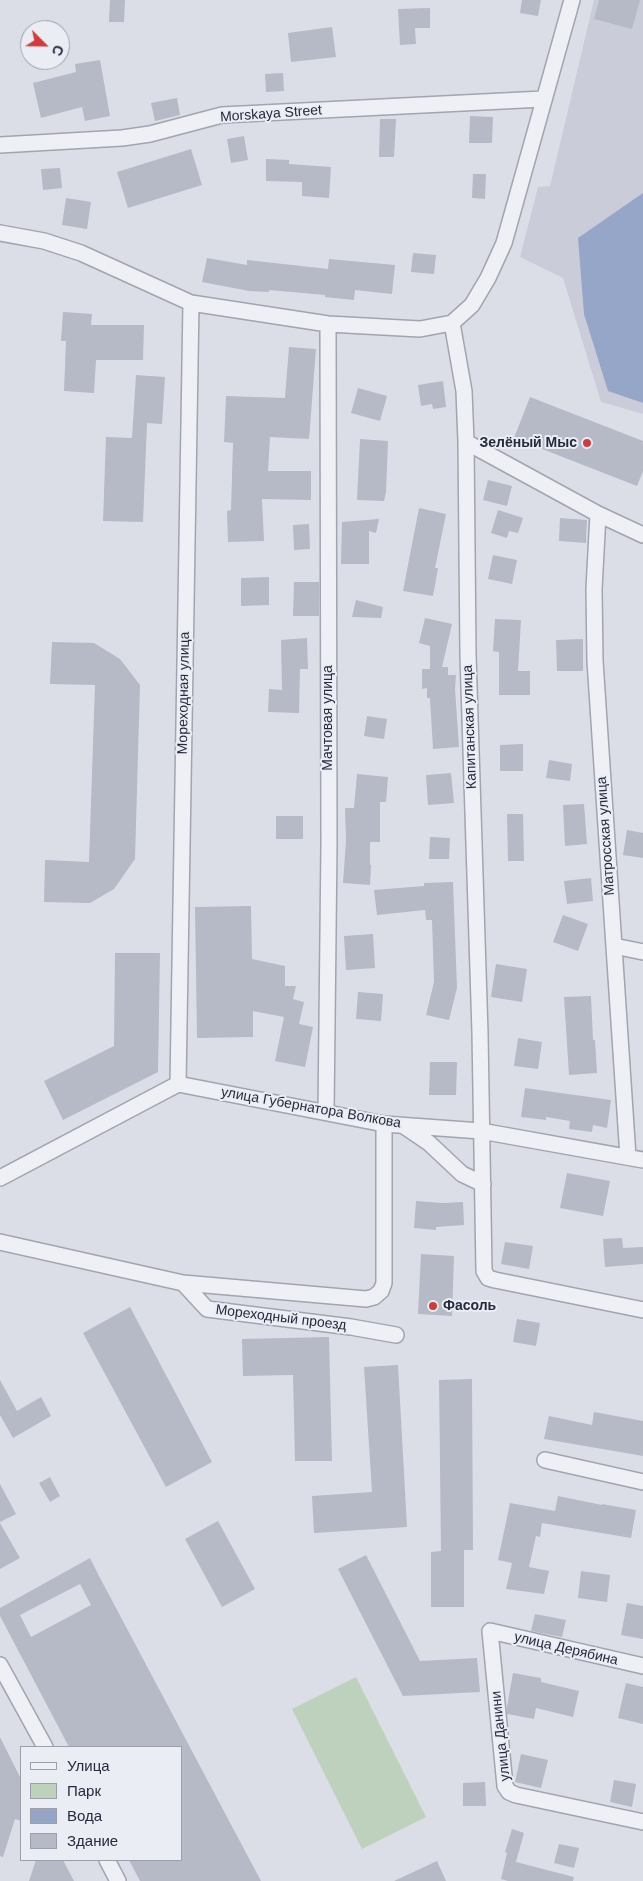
<!DOCTYPE html>
<html>
<head>
<meta charset="utf-8">
<style>
	body { margin:0 }
	#map { position:relative; width:643px; height:1881px; overflow:hidden; background:#dcdee7; font-family:Helvetica,sans-serif }
	canvas { display:block }
	.legend { position:absolute; left:20px; top:1746px; width:162px; height:115px; box-sizing:border-box; background:#ebedf4; border:1px solid #9c9fab; margin:0; padding:6px 9px; list-style:none; font-size:15px; color:#252a3d }
	.legend li { display:flex; align-items:center; gap:10px; height:25px }
	.legend b { width:25px; border:1px solid #9c9fab }
	.north { position:absolute; left:20px; top:20px; width:50px; height:50px; box-sizing:border-box; background:#ebedf4; border:1px solid #9c9fab; border-radius:50%; rotate:113deg; font-size:14px; font-weight:700; line-height:20px; text-align:center; color:#252a3d }
	.north::after { content:''; display:block; margin:auto; width:18px; height:22px; background:#d13c3b; clip-path:polygon(50% 0,100% 100%,50% 72%,0 100%) }
</style>
</head>
<body>
<div id="map">
<canvas width="643" height="1881"></canvas>
<ul class="legend">
<li><b style="height:6px;background:#eef0f5"></b>Улица</li>
<li><b style="height:14px;background:#bed1bd"></b>Парк</li>
<li><b style="height:14px;background:#95a6c8"></b>Вода</li>
<li><b style="height:14px;background:#b6b9c6"></b>Здание</li>
</ul>
<div class="north">С</div>
</div>
<script>
const g = document.querySelector('canvas').getContext('2d');
g.lineJoin = 'round';
function paint(path, color) {
  g.fillStyle = color;
  g.fill(path, 'evenodd');
}
function poly(rows) {
  const path = new Path2D();
  for (const r of rows) {
    path.moveTo(r[0], r[1]);
    for (let i = 2; i < r.length; i += 2) path.lineTo(r[i], r[i + 1]);
  }
  return path;
}
function strokePath(path, color, width, dash) {
  g.strokeStyle = color;
  g.lineWidth = width;
  g.lineCap = dash ? 'butt' : 'round';
  g.setLineDash(dash || []);
  g.stroke(path);
}
function write(font, color, halo, rows, align = 'center') {
  g.font = font + ' Helvetica,sans-serif';
  g.lineWidth = 4;
  g.setLineDash([]);
  g.textBaseline = 'middle';
  g.strokeStyle = halo;
  g.fillStyle = color;
  for (const [text, x, y, turn = 0] of rows) {
    g.save();
    g.translate(x, y);
    g.rotate((+turn || 0) * Math.PI / 180);
    g.textAlign = isNaN(turn) ? turn : align;
    if (halo) g.strokeText(text, 0, 0);
    g.fillText(text, 0, 0);
    g.restore();
  }
}
const built = poly([
	[594,0,643,0,643,414,601,402,563,278,520,257,538,187,550,186]
]);
const green = poly([
	[356,1677,426,1817,362,1849,292,1709]
]);
const water = poly([
	[643,193,643,403,608,391,584,314,578,238]
]);
const building = poly([
	[110,0,125,0,124,22,109,22],
	[522,0,541,0,538,16,520,13],
	[599,0,640,0,632,29,594,19],
	[430,8,430,28,415,28,416,44,400,45,398,9],
	[332,27,336,57,291,62,288,33],
	[100,60,110,116,85,121,82,107,41,118,33,83,76,72,75,64],
	[283,73,284,91,266,92,265,74],
	[177,98,180,115,155,121,151,103],
	[470,116,493,117,492,143,469,143],
	[380,119,396,119,394,157,379,157],
	[244,136,248,160,231,163,227,139],
	[191,149,202,185,128,208,117,172],
	[266,159,289,160,289,164,331,167,329,198,302,196,302,182,266,181],
	[60,168,62,188,43,190,41,169],
	[473,174,486,174,485,199,472,198],
	[66,198,91,202,87,229,62,225],
	[413,253,436,255,434,274,411,272],
	[207,258,247,265,247,260,328,269,329,259,395,265,392,294,355,290,354,300,325,297,325,295,269,290,269,292,249,291,202,282],
	[63,312,92,314,91,325,144,325,143,360,96,360,94,393,64,391,66,341,61,341],
	[289,347,316,349,309,439,270,437,268,471,311,471,311,500,262,499,264,541,228,542,227,511,231,510,233,443,224,442,226,396,285,398],
	[136,375,165,377,162,424,147,423,143,522,103,521,106,437,132,438],
	[443,381,446,407,433,409,432,404,421,406,418,385],
	[358,388,387,396,380,421,351,413],
	[530,397,643,441,643,471,637,486,514,438],
	[360,439,388,441,386,492,384,501,357,500],
	[488,480,512,486,507,506,483,500],
	[419,508,446,514,435,568,438,568,433,596,403,591],
	[498,510,523,518,518,533,509,531,507,538,491,533],
	[560,518,587,520,586,543,559,541],
	[379,519,376,533,369,531,369,564,341,564,342,522],
	[309,524,310,549,294,550,293,525],
	[493,555,517,560,512,584,488,579],
	[269,577,269,605,241,606,241,578],
	[294,582,319,582,319,616,293,616],
	[356,600,383,607,381,618,352,617],
	[425,618,452,624,442,667,448,667,448,675,456,675,455,689,459,747,433,749,430,698,427,698,427,688,422,689,422,669,430,669,430,646,419,643],
	[495,619,521,620,518,671,530,671,530,695,499,695,499,652,493,651],
	[307,638,308,669,300,669,299,713,268,712,269,689,282,690,281,640],
	[583,639,583,671,557,671,556,640],
	[52,642,94,643,120,659,140,685,135,859,114,889,90,903,44,902,45,860,89,862,95,685,50,684],
	[367,716,387,719,384,739,364,736],
	[523,744,523,771,500,771,500,745],
	[549,760,572,764,570,781,546,778],
	[451,773,454,803,428,805,426,775],
	[357,774,388,777,386,802,380,802,380,842,370,842,370,865,371,865,370,885,343,883,346,841,345,808,354,808],
	[584,804,587,844,565,846,563,805],
	[507,814,523,814,524,861,508,861],
	[276,816,303,816,303,839,276,839],
	[627,830,643,833,643,858,623,855],
	[430,837,450,838,449,859,429,859],
	[591,878,593,901,567,904,564,881],
	[453,882,457,988,449,1020,426,1015,434,982,432,920,426,920,425,910,377,915,374,890,424,886,424,883],
	[251,906,252,959,285,966,285,986,296,986,293,999,304,1002,299,1024,313,1027,305,1067,275,1061,284,1017,253,1011,253,1037,197,1038,195,907],
	[563,915,588,924,578,951,553,942],
	[373,934,375,968,346,970,344,936],
	[115,953,160,953,158,1072,63,1120,44,1081,114,1046],
	[496,964,527,969,522,1002,491,997],
	[358,992,383,994,381,1021,356,1019],
	[591,996,593,1040,595,1040,597,1073,569,1075,564,997],
	[518,1038,542,1042,538,1069,514,1066],
	[430,1062,457,1062,456,1095,429,1095],
	[525,1088,611,1100,607,1128,593,1125,592,1132,569,1129,570,1121,546,1117,546,1120,521,1117],
	[567,1173,610,1181,603,1216,560,1208],
	[416,1201,443,1203,463,1202,464,1225,436,1227,436,1230,414,1228],
	[622,1238,623,1248,643,1247,643,1264,605,1267,603,1239],
	[505,1242,533,1246,529,1269,501,1264],
	[421,1254,454,1256,452,1316,418,1314],
	[130,1307,212,1462,166,1487,83,1333],
	[517,1319,540,1323,536,1346,513,1342],
	[329,1337,332,1461,295,1461,293,1375,243,1376,242,1339],
	[398,1365,407,1527,314,1533,312,1496,372,1492,364,1367],
	[472,1379,473,1550,464,1550,464,1607,431,1607,431,1552,441,1551,439,1380],
	[0,1380,17,1411,41,1397,51,1416,13,1438,0,1415],
	[594,1412,643,1421,643,1456,544,1439,549,1416,592,1425],
	[50,1477,60,1496,50,1502,39,1483],
	[0,1484,16,1514,0,1522],
	[558,1496,602,1505,602,1504,636,1510,631,1538,542,1523,540,1537,536,1536,529,1567,549,1571,544,1594,506,1589,512,1563,498,1560,510,1503,555,1511],
	[218,1521,255,1589,222,1607,185,1539],
	[0,1523,20,1558,0,1569],
	[366,1555,420,1661,477,1658,480,1692,403,1696,338,1569],
	[90,1558,99,1576,261,1881,140,1881,129,1860,181,1860,181,1747,69,1747,0,1616,0,1608],
	[80,1584,91,1605,31,1637,20,1615],
	[581,1571,610,1575,607,1602,578,1598],
	[627,1603,643,1606,643,1639,621,1635],
	[535,1614,566,1620,562,1637,531,1631],
	[513,1673,541,1678,541,1682,579,1691,573,1717,536,1708,534,1719,507,1714,507,1707],
	[626,1683,643,1687,643,1724,618,1718],
	[0,1737,21,1779,21,1821,15,1819,3,1857,0,1856],
	[521,1754,548,1760,541,1788,515,1782],
	[614,1780,636,1784,632,1807,610,1802],
	[485,1782,486,1806,463,1806,463,1783],
	[512,1829,524,1833,516,1862,574,1877,573,1881,508,1881,501,1879,507,1853,505,1852],
	[559,1844,579,1848,574,1868,554,1863],
	[36,1860,63,1860,74,1881,29,1881],
	[437,1861,446,1881,394,1881]
]);
const street = poly([
	[0,145,122,138,150,134,222,115,543,99],
	[0,233,44,241,81,253,191,303,328,324,420,329,452,323],
	[452,323,464,391,466,442,468,655,480,1033,484,1271,488,1278,495,1280,643,1310],
	[452,323,472,305,488,278,504,243,572,0],
	[466,442,598,514,643,535],
	[598,514,594,589,595,661,628,1157],
	[614,946,643,952],
	[178,1084,191,303],
	[326,1112,329,844,328,324],
	[404,1126,429,1143,462,1174,483,1184],
	[0,1178,178,1084,384,1124,481,1131,643,1160],
	[0,1242,183,1283,207,1309,351,1327,396,1335],
	[183,1283,366,1299,374,1297,381,1291,384,1283,384,1124],
	[545,1460,643,1482],
	[0,1665,45,1747],
	[643,1666,490,1631,505,1786,509,1792,516,1795,643,1822],
	[107,1860,118,1881]
]);
const markers = [
	[587,443,5,"#d13c3b"],
	[433,1306,5,"#d13c3b"]
];
const streetNames = [
	["Morskaya Street",271,114,-4],
	["Мореходная улица",184,693,-89],
	["Мачтовая улица",328,718,-90],
	["Капитанская улица",470,727,-92],
	["Матросская улица",606,836,-94],
	["улица Губернатора Волкова",311,1108,10],
	["Мореходный проезд",281,1318,7],
	["улица Дерябина",566,1649,13],
	["улица Данини",501,1736,-96]
];
const poiNames = [
	["Зелёный Мыс",577,443],
	["Фасоль",443,1306,"left"]
];
paint(built, '#cacdd9');
paint(green, '#bed1bd');
paint(water, '#95a6c8');
paint(building, '#b6b9c6');
strokePath(street, '#a1a4b1', 18);
strokePath(street, '#eef0f5', 15);
for (const [x, y, r, color] of markers) {
  const dot = new Path2D();
  dot.arc(x, y, r, 0, 2 * Math.PI);
  g.fillStyle = color;
  g.fill(dot);
  strokePath(dot, '#ebedf4', 2);
}
write('14px', '#252a3d', '#ebedf4', streetNames);
write('bold 14px', '#252a3d', '#ebedf4', poiNames, 'right');
</script>
</body>
</html>
